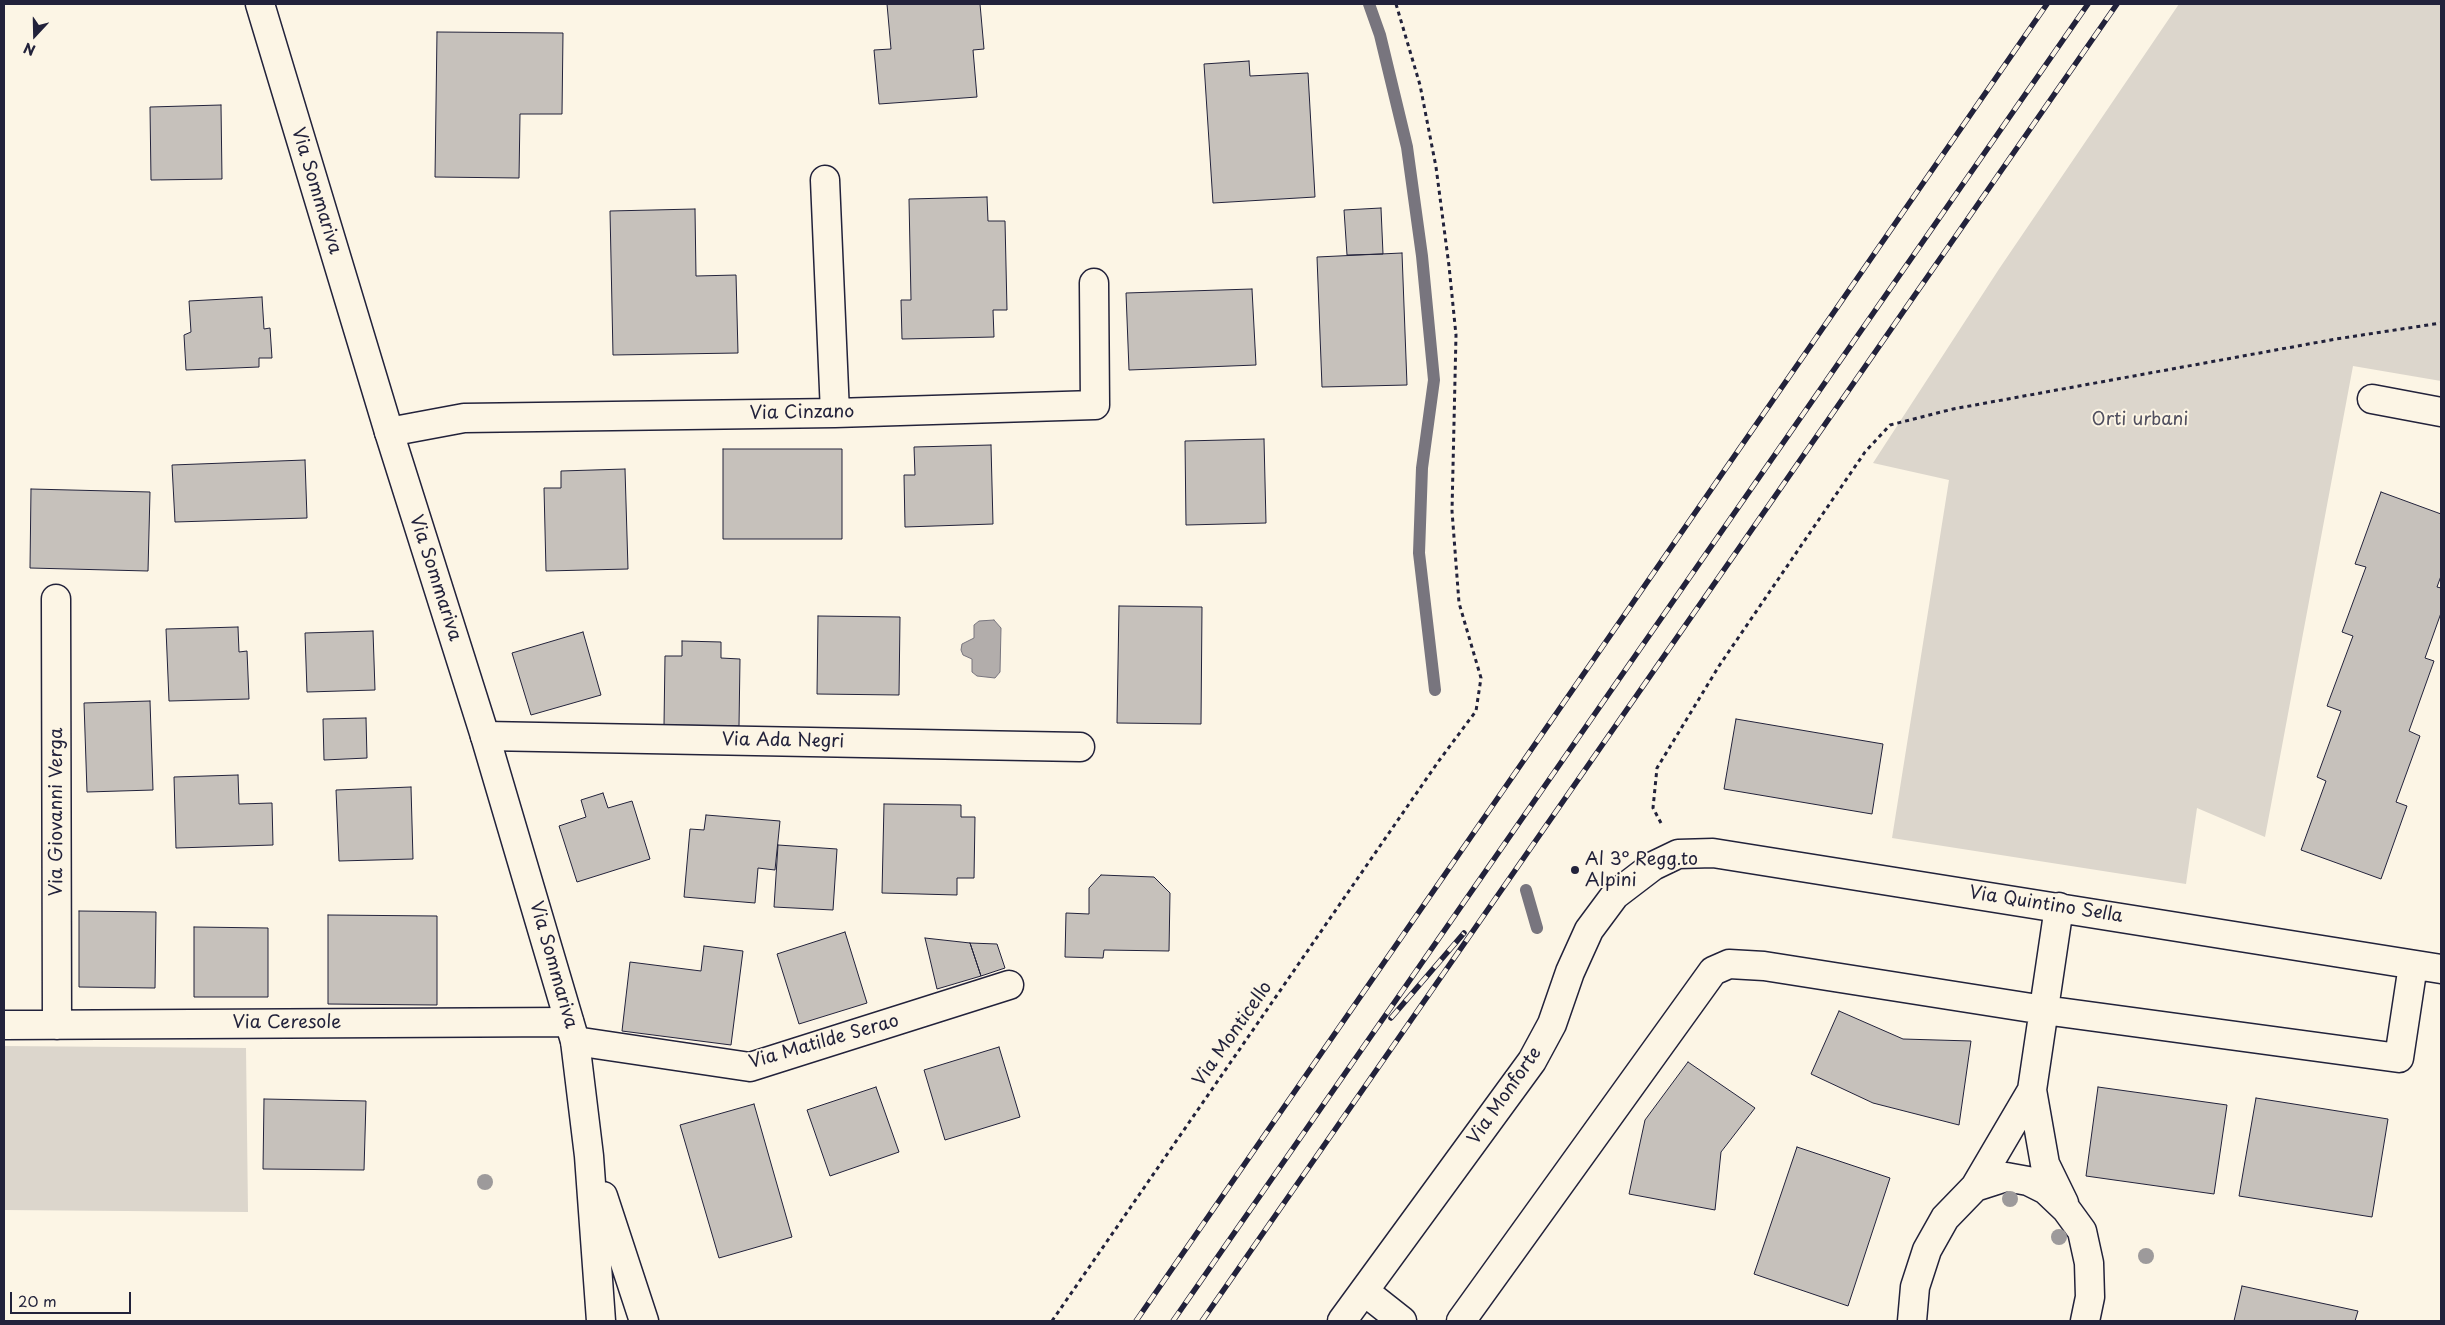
<!DOCTYPE html>
<html>
<head>
<meta charset="utf-8">
<style>
	body { margin:0 }
	#map { position:relative; width:2445px; height:1325px; overflow:hidden; background:#fcf5e5; font-family:"Playpen Sans",sans-serif }
	canvas { display:block }
	.frame { position:absolute; inset:0; border:5px solid #22223b; pointer-events:none }
	.north { position:absolute; left:10px; top:10px; width:50px; height:50px; -webkit-text-stroke:4px #fcf5e5; paint-order:stroke; rotate:201deg; font-size:14px; font-weight:700; line-height:20px; text-align:center; color:#22223b }
	.north::after { content:''; display:block; margin:auto; width:18px; height:22px; background:#22223b; clip-path:polygon(50% 0,100% 100%,50% 72%,0 100%) }
	.scale { position:absolute; left:10px; top:1292px; width:121px; height:22px; box-sizing:border-box; border:2px solid #22223b; border-top:0; padding-left:6px; font-size:15px; line-height:18px; white-space:nowrap; color:#22223b; -webkit-text-stroke:4px #fcf5e5; paint-order:stroke }
</style>
</head>
<body>
<div id="map">
<canvas width="2445" height="1325"></canvas>
<div class="frame"></div>
<div class="north">N</div>
<div class="scale">20 m</div>
</div>
<script>
const g = document.querySelector('canvas').getContext('2d');
g.lineJoin = 'round';
function paint(path, color) {
  g.fillStyle = color;
  g.fill(path, 'evenodd');
}
function poly(rows) {
  const path = new Path2D();
  for (const r of rows) {
    path.moveTo(r[0], r[1]);
    for (let i = 2; i < r.length; i += 2) path.lineTo(r[i], r[i + 1]);
  }
  return path;
}
function strokePath(path, color, width, dash) {
  g.strokeStyle = color;
  g.lineWidth = width;
  g.lineCap = dash ? 'butt' : 'round';
  g.setLineDash(dash || []);
  g.stroke(path);
}
function write(font, color, halo, rows, align = 'center') {
  g.font = font + ' "Playpen Sans",sans-serif';
  g.lineWidth = 4;
  g.setLineDash([]);
  g.textBaseline = 'middle';
  g.strokeStyle = halo;
  g.fillStyle = color;
  for (const [text, x, y, turn = 0] of rows) {
    g.save();
    g.translate(x, y);
    g.rotate((+turn || 0) * Math.PI / 180);
    g.textAlign = isNaN(turn) ? turn : align;
    if (halo) g.strokeText(text, 0, 0);
    g.fillText(text, 0, 0);
    g.restore();
  }
}
const green = poly([
	[2179,4,2441,4,2441,381,2353,366,2265,837,2197,808,2186,884,1892,838,1949,480,1873,463,1999,269],
	[4,1046,246,1048,248,1212,4,1210]
]);
const water = poly([
	[994,620,1001,628,1000,672,995,678,977,676,972,672,972,659,963,655,961,650,962,644,974,638,974,625,979,621,994,620]
]);
const stream = poly([
	[1369,4,1380,35,1407,147,1422,256,1434,380,1422,468,1419,553,1435,690],
	[1526,890,1537,928]
]);
const building = poly([
	[887,4,980,4,984,49,973,50,977,97,879,104,874,50,891,49,887,4],
	[437,32,563,33,562,114,520,114,519,178,435,177,437,32],
	[1249,61,1250,76,1308,73,1315,197,1213,203,1204,64,1249,61],
	[221,105,222,179,151,180,150,107,221,105],
	[987,197,988,221,1005,221,1007,310,993,310,994,337,902,339,901,300,911,300,909,199,987,197],
	[1381,208,1383,254,1347,255,1344,210,1381,208],
	[695,209,696,276,736,275,738,353,613,355,610,211,695,209],
	[1402,253,1407,385,1322,387,1317,257,1402,253],
	[1252,289,1256,365,1129,370,1126,293,1252,289],
	[262,297,264,329,270,328,272,358,259,358,259,367,186,370,184,335,191,332,189,301,262,297],
	[1264,439,1266,523,1186,525,1185,441,1264,439],
	[991,445,993,524,905,527,904,475,915,475,914,447,991,445],
	[723,449,842,449,842,539,723,539,723,449],
	[305,460,307,518,175,522,172,465,305,460],
	[625,469,628,569,546,571,544,488,561,488,561,471,625,469],
	[31,489,150,492,148,571,30,568,31,489],
	[2381,492,2441,514,2441,576,2437,587,2441,588,2441,613,2425,658,2434,661,2409,731,2420,736,2396,802,2407,806,2381,879,2301,850,2326,781,2317,777,2341,711,2327,706,2353,636,2342,632,2366,567,2355,564,2381,492],
	[1119,606,1202,607,1201,724,1117,723,1119,606],
	[818,616,900,617,899,695,817,694,818,616],
	[238,627,239,652,247,651,249,699,169,701,166,629,238,627],
	[373,631,375,690,307,692,305,633,373,631],
	[583,632,601,695,531,715,512,653,583,632],
	[682,641,721,642,721,658,740,659,739,726,664,725,665,656,682,656,682,641],
	[150,701,153,790,87,792,84,703,150,701],
	[366,718,367,758,324,760,323,719,366,718],
	[1736,719,1883,744,1872,814,1724,789,1736,719],
	[238,775,239,804,272,803,273,845,176,848,174,777,238,775],
	[411,787,413,859,339,861,336,790,411,787],
	[603,793,608,808,632,801,650,859,577,882,559,826,586,817,581,800,603,793],
	[884,804,961,805,961,817,975,817,974,878,957,878,957,895,882,893,884,804],
	[706,815,780,821,775,870,758,868,755,903,684,897,690,829,704,830,706,815],
	[778,845,837,849,833,910,774,907,778,845],
	[1101,875,1154,877,1170,893,1169,951,1104,950,1103,958,1065,957,1066,913,1089,914,1089,888,1101,875],
	[79,911,156,912,155,988,79,987,79,911],
	[328,915,437,916,437,1005,328,1004,328,915],
	[194,927,268,928,268,997,194,997,194,927],
	[845,932,867,1003,799,1024,777,954,845,932],
	[925,938,970,943,981,976,937,989,925,938],
	[970,943,997,944,1005,968,981,976,970,943],
	[704,946,743,951,731,1045,622,1031,630,962,701,971,704,946],
	[1839,1011,1903,1039,1971,1041,1959,1125,1873,1103,1811,1074,1839,1011],
	[999,1047,1020,1117,945,1140,924,1070,999,1047],
	[1688,1062,1755,1108,1721,1152,1715,1210,1629,1194,1645,1120,1688,1062],
	[876,1087,899,1152,830,1176,807,1110,876,1087],
	[2098,1087,2227,1105,2214,1194,2086,1176,2098,1087],
	[2256,1098,2388,1119,2372,1217,2239,1196,2256,1098],
	[264,1099,366,1101,364,1170,263,1169,264,1099],
	[754,1104,792,1237,719,1258,680,1125,754,1104],
	[1797,1147,1890,1178,1848,1306,1754,1274,1797,1147],
	[2242,1286,2358,1311,2355,1321,2234,1321,2242,1286]
]);
const path = poly([
	[1661,823,1653,808,1657,768,1719,666,1865,452,1890,425,1953,409,2336,339,2441,323],
	[1052,1321,1438,762,1476,711,1481,678,1459,603,1452,511,1456,335,1449,266,1436,167,1420,85,1396,4]
]);
const minor = poly([
	[825,180,835,413],
	[2372,399,2441,412],
	[389,432,464,418,835,413,1095,405,1094,283],
	[56,599,57,1025],
	[485,736,1080,747],
	[2059,907,2032,1090,2045,1164,2064,1203],
	[4,1025,569,1022],
	[575,1041,750,1067,1009,985],
	[1975,1187,2032,1090],
	[1364,1291,1402,1321],
	[1342,1321,1532,1061,1552,1024,1570,972,1589,930,1615,895,1653,866,1678,854,1713,853,2441,969],
	[1461,1321,1713,971,1729,964,1764,966,2044,1010,2399,1058,2413,965],
	[1912,1321,1915,1287,1927,1250,1945,1218,1975,1187,2006,1177,2028,1181,2046,1190,2066,1209,2082,1231,2089,1263,2090,1297,2085,1321]
]);
const major = poly([
	[260,4,389,432,485,736,575,1041,589,1156,601,1321],
	[603,1196,644,1321]
]);
const rail = poly([
	[1391,1018,1464,933],
	[1136,1321,2047,4],
	[1173,1321,2088,4],
	[1202,1321,2117,4]
]);
const trees = [
	[485,1182],
	[2010,1199],
	[2059,1237],
	[2146,1256]
];
const markers = [
	[1575,870,5,"#22223b"]
];
const streetNames = [
	["Via Sommariva",316,191,73],
	["Via Cinzano",802,413,-1],
	["Via Sommariva",435,578,72],
	["Via Ada Negri",783,741,1],
	["Via Giovanni Verga",57,812,-90],
	["Via Quintino Sella",2046,905,9],
	["Via Sommariva",553,965,74],
	["Via Ceresole",287,1023],
	["Via Monticello",1233,1034,-55],
	["Via Matilde Serao",824,1042,-16],
	["Via Monforte",1505,1096,-55]
];
const parkNames = [
	["Orti urbani",2140,420]
];
const poiNames = [
	["Al 3° Regg.to",1585,860],
	["Alpini",1585,881]
];
paint(green, '#dcd6cc');
paint(water, '#b2adab');
strokePath(water, '#78757e', 1);
strokePath(stream, '#78757e', 12);
paint(building, '#c6c1bb');
strokePath(building, '#22223b', 1);
strokePath(minor, '#22223b', 31);
strokePath(major, '#22223b', 31);
strokePath(path, '#22223b', 3, [4, 4]);
strokePath(minor, '#fcf5e5', 28);
strokePath(major, '#fcf5e5', 28);
strokePath(rail, '#22223b', 5.5);
strokePath(rail, '#fcf5e5', 4, [11]);
g.fillStyle = '#9d9a9b';
for (const [x, y] of trees) {
  g.beginPath();
  g.arc(x, y, 8, 0, 2 * Math.PI);
  g.fill();
}
for (const [x, y, r, color] of markers) {
  const dot = new Path2D();
  dot.arc(x, y, r, 0, 2 * Math.PI);
  g.fillStyle = color;
  g.fill(dot);
  strokePath(dot, '#fcf5e5', 2);
}
write('18px', '#22223b', '#fcf5e5', streetNames);
write('18px', '#504f5f', '#fcf5e5', parkNames);
write('18px', '#22223b', '#fcf5e5', poiNames, 'left');
</script>
</body>
</html>
